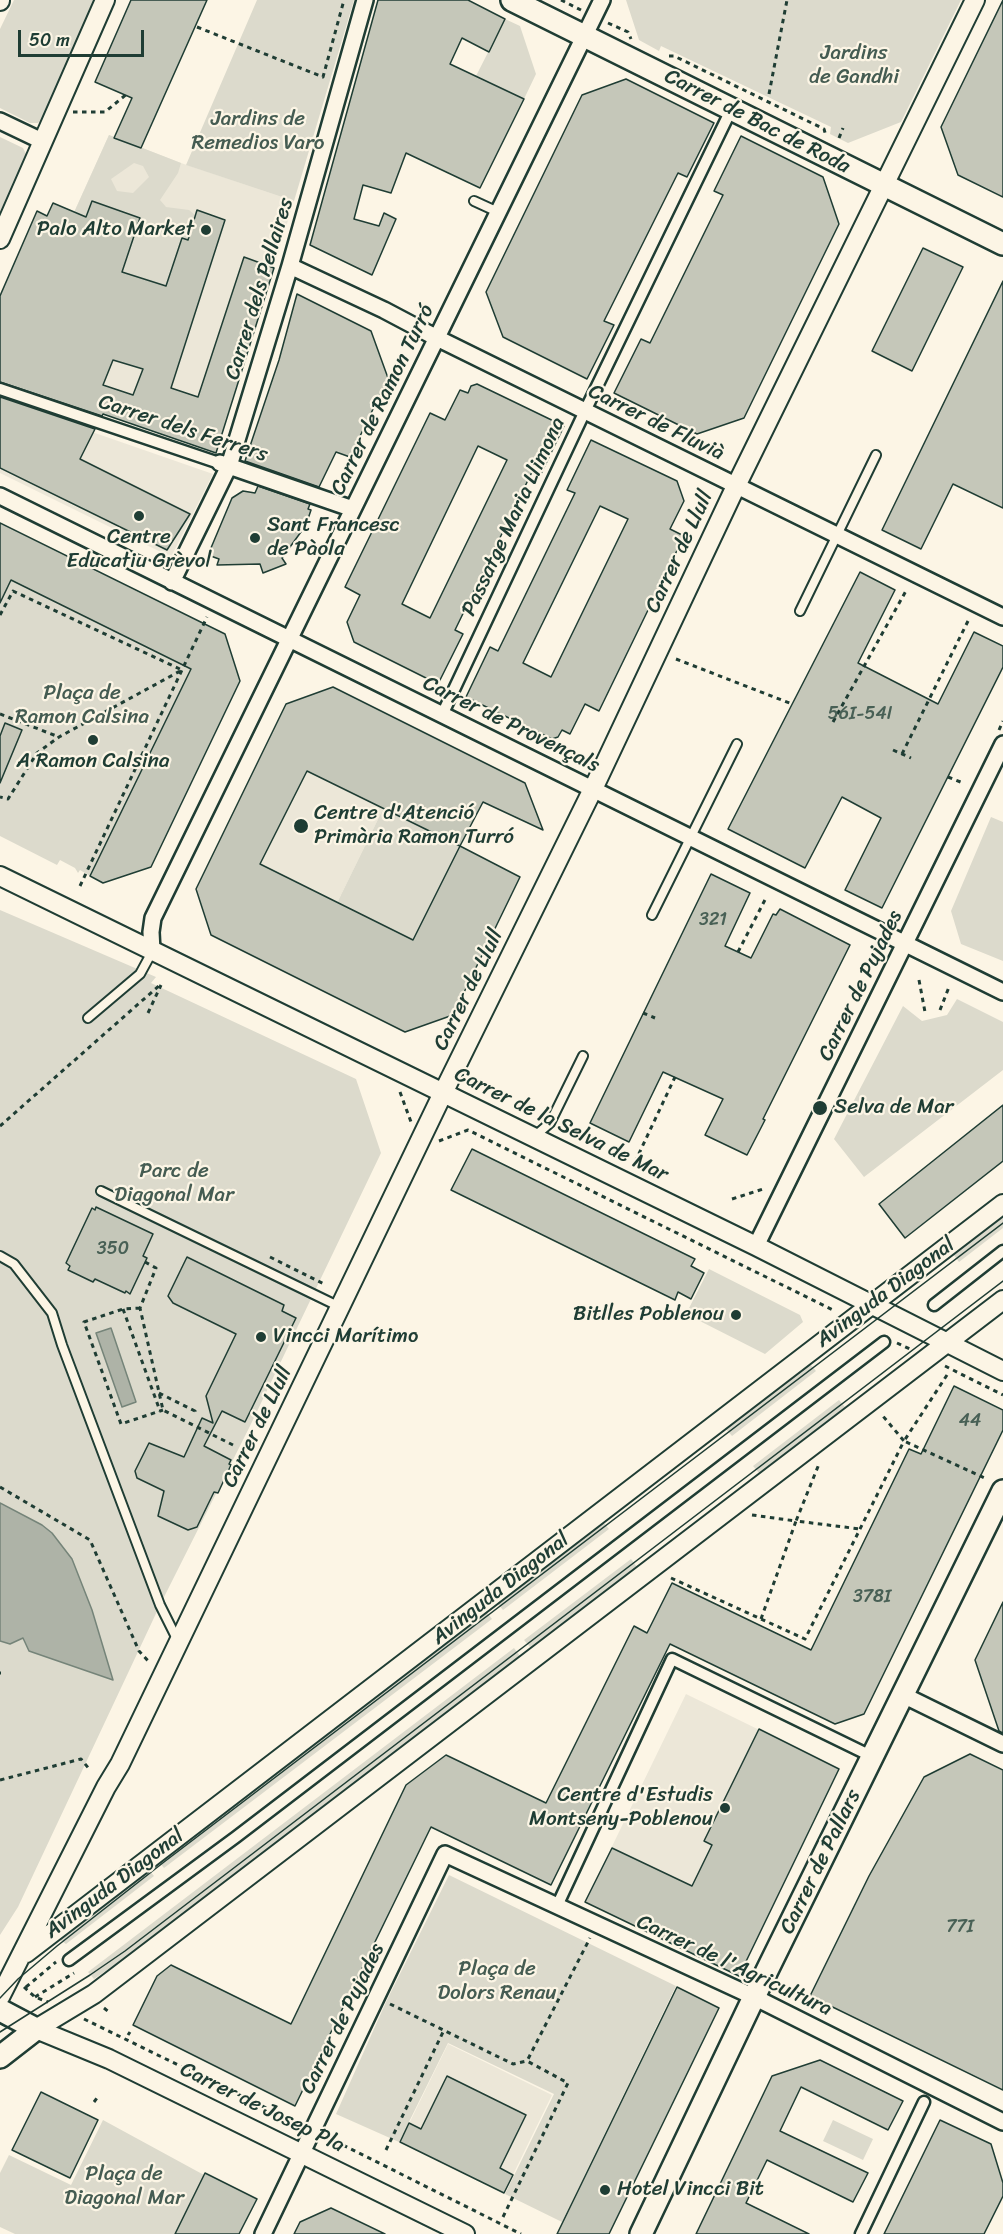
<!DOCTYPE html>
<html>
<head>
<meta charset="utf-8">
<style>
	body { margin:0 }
	#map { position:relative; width:1003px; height:2234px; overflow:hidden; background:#fcf5e5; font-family:Sriracha,sans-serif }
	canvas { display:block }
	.scale { position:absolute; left:18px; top:30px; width:126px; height:27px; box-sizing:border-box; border:3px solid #1f3d34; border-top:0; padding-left:8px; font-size:18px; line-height:21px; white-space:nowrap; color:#1f3d34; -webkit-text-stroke:4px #fcf5e5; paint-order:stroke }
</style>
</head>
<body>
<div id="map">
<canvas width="1003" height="2234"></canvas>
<div class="scale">50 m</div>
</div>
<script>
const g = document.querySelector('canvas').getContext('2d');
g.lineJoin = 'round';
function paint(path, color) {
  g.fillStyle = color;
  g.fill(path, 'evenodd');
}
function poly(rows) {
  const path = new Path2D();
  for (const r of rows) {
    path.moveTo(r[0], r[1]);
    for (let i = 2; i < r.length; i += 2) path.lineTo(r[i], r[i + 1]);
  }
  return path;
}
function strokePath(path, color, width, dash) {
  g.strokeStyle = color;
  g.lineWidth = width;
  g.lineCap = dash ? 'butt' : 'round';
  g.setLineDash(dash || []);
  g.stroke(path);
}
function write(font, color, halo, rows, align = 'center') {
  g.font = font + ' Sriracha,sans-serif';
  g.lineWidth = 4.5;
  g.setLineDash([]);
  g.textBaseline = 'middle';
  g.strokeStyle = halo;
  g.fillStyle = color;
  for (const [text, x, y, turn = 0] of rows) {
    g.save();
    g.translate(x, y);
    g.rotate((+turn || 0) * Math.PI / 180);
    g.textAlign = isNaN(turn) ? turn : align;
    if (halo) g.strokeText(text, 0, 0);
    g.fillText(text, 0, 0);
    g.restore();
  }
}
const built = poly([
	[109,135,181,163,294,201,216,453,0,376],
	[0,400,213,474,171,557,0,473],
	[264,750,383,809,337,903,219,844],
	[686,1694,839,1769,739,1976,585,1902],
	[448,2044,552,2095,504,2193,400,2142]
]);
const green = poly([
	[14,0,98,0,46,117,38,123,30,123,0,108,0,29],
	[257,0,354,0,294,201,186,165],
	[626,0,961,0,901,122,848,143,830,134,831,127,661,46,659,51,639,40],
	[505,19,520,26,536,74,524,99,476,76],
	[109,135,181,163,178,173,160,200,166,207,189,210,195,215,188,240,182,238,166,286,78,258,139,218,92,201,80,233,67,228],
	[134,163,143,166,149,177,133,193,117,191,111,179],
	[0,137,23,148,27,156,26,163,0,222],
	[11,580,192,668,90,876,80,870,78,873,75,868,60,860,57,865,0,836,0,603],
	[383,809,460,846,413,940,337,903],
	[991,817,1003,822,1003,961,961,944,951,911],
	[0,910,156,977,151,983,356,1079,381,1153,250,1426,160,1605,18,1907,0,1935],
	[957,999,1003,1022,1003,1070,864,1177,834,1139,903,1006,922,1021,947,1015],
	[1003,1216,1003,1228,959,1262,953,1254],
	[709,1269,800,1315,803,1322,765,1354,686,1314],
	[810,1364,816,1371,732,1436,725,1428],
	[839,1400,845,1407,759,1473,753,1466],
	[603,1522,609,1529,503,1610,497,1603],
	[631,1559,637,1567,530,1647,524,1640],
	[486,1611,492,1619,164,1868,158,1861],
	[514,1648,520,1656,123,1959,94,1979,88,1972],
	[148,1869,154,1876,66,1944,57,1938],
	[449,1875,676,1986,562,2222,505,2194,554,2094,448,2043,399,2142,336,2114,386,2002],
	[103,2120,204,2175,175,2234,15,2234,0,2227,0,2173,9,2155,71,2185],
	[833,2120,873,2139,863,2160,823,2141]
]);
const water = poly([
	[111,1328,136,1402,122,1407,96,1333,111,1328],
	[0,1503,42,1525,52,1533,72,1559,92,1610,113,1680,29,1651,23,1638,10,1644,0,1641,0,1503]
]);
const building = poly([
	[131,0,207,0,141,148,114,138,132,98,95,82,131,0],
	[378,0,468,0,505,19,489,52,462,38,450,64,524,99,480,188,406,153,391,193,363,185,354,219,379,226,384,213,396,219,372,275,310,245,378,0],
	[1003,0,1003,197,958,175,941,127,1003,0],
	[626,79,714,123,687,177,678,173,604,321,614,325,587,379,503,337,486,292,582,95,626,79],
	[741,136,823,177,839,224,744,418,697,434,614,393,641,339,650,343,723,195,714,191,741,136],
	[92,201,140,218,122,272,166,286,182,238,188,240,197,210,225,220,171,388,198,397,244,257,274,268,216,453,103,414,102,416,0,382,0,296,37,211,47,216,53,203,86,217,92,201],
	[113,360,143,369,133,395,103,385,113,360],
	[923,248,963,267,912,371,872,351,923,248],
	[1003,281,1003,508,953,484,921,549,882,530,1003,281],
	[297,294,371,331,388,378,350,457,336,452,319,487,245,461,279,360,297,294],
	[477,384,564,426,540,476,532,472,455,630,463,634,438,684,354,642,347,622,360,595,345,587,430,413,445,420,460,390,468,393,471,386,477,384],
	[478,446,507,460,430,618,402,604,478,446],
	[0,397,95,429,80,459,190,514,167,550,0,468,0,397],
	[591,440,677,481,684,501,670,529,684,536,599,711,585,704,570,734,562,730,558,737,552,739,466,697,490,647,498,651,575,493,567,490,591,440],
	[600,506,628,519,551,677,523,663,600,506],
	[258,486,310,504,308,509,311,510,306,525,282,558,286,564,263,573,260,564,217,565,219,559,208,555,232,498,243,491,255,493,258,486],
	[0,523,225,634,240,681,151,867,103,883,90,876,191,669,11,580,0,603,0,523],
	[860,572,895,590,858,663,938,704,974,632,1003,646,1003,667,882,908,845,890,881,818,842,797,805,868,728,829,860,572],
	[333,687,525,783,543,830,483,802,460,846,520,877,453,1015,405,1032,211,935,196,889,286,704,333,687],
	[307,771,460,846,413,940,260,864,307,771],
	[5,723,22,730,0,783,0,736,5,723],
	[711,874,750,893,725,946,751,958,773,914,776,915,780,909,850,945,763,1119,765,1120,747,1155,705,1135,723,1099,663,1072,629,1142,590,1123,711,874],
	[1003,1105,1003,1161,905,1238,879,1204,1003,1105],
	[472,1149,695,1259,691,1266,704,1273,691,1299,678,1292,675,1300,451,1190,472,1149],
	[96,1207,153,1234,143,1256,147,1258,130,1294,126,1291,125,1293,95,1279,93,1282,68,1270,70,1266,66,1263,92,1208,95,1210,96,1207],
	[187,1257,284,1305,282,1311,296,1318,245,1422,222,1411,204,1446,231,1460,229,1464,231,1465,218,1493,214,1492,197,1527,188,1530,158,1516,164,1491,137,1478,135,1471,149,1443,184,1457,202,1418,213,1423,206,1396,236,1334,173,1303,168,1296,187,1257],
	[954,1386,1003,1410,1003,1430,864,1714,835,1724,670,1644,551,1885,431,1827,295,2106,133,2025,157,1976,171,1965,291,2024,406,1785,446,1755,546,1803,634,1626,647,1633,672,1583,811,1650,909,1449,921,1454,954,1386],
	[1003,1602,1003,1733,999,1731,975,1660,1003,1602],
	[759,1729,839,1769,739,1976,585,1902,612,1848,692,1886,712,1845,704,1841,759,1729],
	[970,1754,1003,1770,1003,2090,810,1996,869,1876,924,1777,970,1754],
	[677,1987,719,2008,609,2234,557,2234,677,1987],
	[820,2060,903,2101,888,2130,801,2087,780,2131,868,2173,853,2202,767,2160,746,2203,809,2234,696,2234,772,2076,820,2060],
	[447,2076,526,2115,500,2168,513,2175,504,2193,400,2142,409,2123,421,2129,447,2076],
	[41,2092,98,2120,70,2178,12,2150,41,2092],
	[940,2120,991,2144,1003,2183,1003,2196,984,2234,884,2234,940,2120],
	[205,2173,257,2199,239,2234,175,2234,205,2173],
	[331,2208,385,2234,294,2234,300,2222,331,2208]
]);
const path = poly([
	[561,0,581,10],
	[608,23,628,32,631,39],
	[197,27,323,77,344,0],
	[669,56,674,56,824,129,826,136],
	[769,94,787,0],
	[73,112,105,112,128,93],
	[839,138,843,128],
	[0,615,13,591,182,670,59,737,37,753,8,799,0,797],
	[676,659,792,704],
	[0,714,59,737],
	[833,722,907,589],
	[999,730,1003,721],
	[893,750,911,758],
	[902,754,969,619],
	[948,777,963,783],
	[80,886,207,617],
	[738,952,767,896],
	[919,980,925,1012],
	[940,1010,949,987],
	[148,1013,161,985],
	[643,1013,655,1018],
	[400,1092,411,1122],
	[0,1126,161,984],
	[439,1141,468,1130,835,1311],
	[635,1162,675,1077],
	[732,1199,763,1189],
	[270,1257,326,1285],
	[145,1262,156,1268,140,1308,163,1410,233,1445],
	[140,1308,123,1309,84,1322,121,1424,163,1410],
	[123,1309,160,1411],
	[897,1343,910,1349],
	[945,1366,1003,1395],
	[947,1375,904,1441,987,1479],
	[159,1393,195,1411,193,1414],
	[0,1487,90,1540,139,1651,150,1663],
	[752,1515,796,1521,819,1464],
	[671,1578,805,1639,904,1441,882,1415],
	[761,1619,796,1521,860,1529],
	[0,1673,1,1673],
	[0,1780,81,1759,90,1770],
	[24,1987,35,1997,48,2002],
	[26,1987,56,1962],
	[35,1997,74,1973],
	[390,2004,513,2064,527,2061],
	[104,2008,109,2012],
	[84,2019,299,2124],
	[128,2035,130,2032],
	[94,2102,97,2098],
	[327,2137,521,2234],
	[386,2150,444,2030],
	[503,2217,568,2083,527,2061,590,1938]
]);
const service = poly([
	[474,201,498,212],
	[800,611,876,455],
	[652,915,737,744],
	[88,1018,140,974,152,952],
	[535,1136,550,1123,583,1056],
	[101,1191,340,1307],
	[0,1256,14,1264,52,1313,62,1345,160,1605,177,1639]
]);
const pedestrian = poly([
	[0,389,219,463],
	[442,715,585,411,731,110],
	[934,1305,1003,1251],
	[557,1906,672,1659,873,1757],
	[69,1960,236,1837,884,1342],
	[861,2234,924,2102]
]);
const minor = poly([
	[0,121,42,141],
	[290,266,384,310,437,338,1003,617],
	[220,463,353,509],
	[0,496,1003,992],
	[172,582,229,466,290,266,365,0],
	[152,951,151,932,153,918,602,0],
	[756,1246,1003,744],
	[903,1695,1003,1744],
	[263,2234,445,1854,754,1997,1003,2122]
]);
const tertiary = poly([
	[0,1,0,0],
	[0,239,105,0],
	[0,876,756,1246,1003,1371],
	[26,1953,1003,1204],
	[0,1997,106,1787,120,1764,443,1093,593,789,736,486,975,0],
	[36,2029,94,1994,1003,1300],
	[36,2029,109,2059,465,2234]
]);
const secondary = poly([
	[512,0,1003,244],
	[0,2010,36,2029,0,2057],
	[641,2234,754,1997,1003,1491]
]);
const tram = poly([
	[0,1998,18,1979,57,1946,164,1862,1003,1223],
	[0,2032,90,1975,125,1951,1003,1281]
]);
const markers = [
	[206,230,6,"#1f3d34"],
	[139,516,6,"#1f3d34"],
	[255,538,6,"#1f3d34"],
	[93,740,6,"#1f3d34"],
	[301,826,8,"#1f3d34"],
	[820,1108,8,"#1f3d34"],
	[736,1315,6,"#1f3d34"],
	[261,1337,6,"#1f3d34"],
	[725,1808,6,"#1f3d34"],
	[605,2190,6,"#1f3d34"]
];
const numberNames = [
	["56I-54I",860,714],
	["321",713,920],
	["350",113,1249],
	["44",970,1421],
	["378I",872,1597],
	["77I",960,1927]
];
const parkNames = [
	["Jardins",854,54],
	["de Gandhi",854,78],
	["Jardins de",258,120],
	["Remedios Varo",258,144],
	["Plaça de",82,694],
	["Ramon Calsina",82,718],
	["Parc de",174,1172],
	["Diagonal Mar",174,1196],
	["Plaça de",497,1970],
	["Dolors Renau",497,1994],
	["Plaça de",124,2175],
	["Diagonal Mar",124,2199]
];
const streetNames = [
	["Carrer de Bac de Roda",757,122,27],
	["Carrer dels Pellaires",260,289,-73],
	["Carrer de Ramon Turró",383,400,-64],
	["Carrer de Fluvià",656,423,26],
	["Carrer dels Ferrers",183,429,18],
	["Passatge Maria Llimona",514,517,-65],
	["Carrer de Llull",680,552,-65],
	["Carrer de Provençals",511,725,26],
	["Carrer de Pujades",861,986,-64],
	["Carrer de Llull",469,990,-64],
	["Carrer de la Selva de Mar",561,1125,26],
	["Avinguda Diagonal",886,1293,-37],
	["Carrer de Llull",258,1427,-64],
	["Avinguda Diagonal",501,1589,-38],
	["Carrer de Pallars",821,1862,-64],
	["Avinguda Diagonal",115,1884,-37],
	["Carrer de l'Agricultura",734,1966,25],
	["Carrer de Pujades",343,2019,-64],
	["Carrer de Josep Pla",262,2108,26]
];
const poiNames = [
	["Palo Alto Market",194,230,"right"],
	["Sant Francesc",267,526],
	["de Pàola",267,550],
	["Centre",139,538,"center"],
	["Educatiu Grèvol",139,562,"center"],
	["A Ramon Calsina",93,762,"center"],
	["Centre d'Atenció",314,814],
	["Primària Ramon Turró",314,838],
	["Selva de Mar",834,1108],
	["Bitlles Poblenou",724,1315,"right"],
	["Vincci Marítimo",273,1337],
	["Centre d'Estudis",713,1796,"right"],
	["Montseny-Poblenou",713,1820,"right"],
	["Hotel Vincci Bit",617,2190]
];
paint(built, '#ece7d8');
paint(green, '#dcdacc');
paint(water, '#aeb3a7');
strokePath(water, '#758479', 1.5);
paint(building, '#c5c7b9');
strokePath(building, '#1f3d34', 1.5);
strokePath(service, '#1f3d34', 12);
strokePath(pedestrian, '#1f3d34', 15);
strokePath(minor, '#1f3d34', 20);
strokePath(tertiary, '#1f3d34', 22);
strokePath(secondary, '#1f3d34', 26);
strokePath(path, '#1f3d34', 3, [4.5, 4.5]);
strokePath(service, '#fcf5e5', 8);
strokePath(pedestrian, '#fcf5e5', 10);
strokePath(minor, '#fcf5e5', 15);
strokePath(tertiary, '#fcf5e5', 18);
strokePath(secondary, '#fcf5e5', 21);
strokePath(tram, '#1f3d34', 1.5);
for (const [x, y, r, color] of markers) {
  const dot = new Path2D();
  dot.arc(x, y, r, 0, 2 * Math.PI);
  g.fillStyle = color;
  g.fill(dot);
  strokePath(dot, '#fcf5e5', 2);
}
write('18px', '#486055', null, numberNames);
write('21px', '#455c52', '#fcf5e5', parkNames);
write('21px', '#1f3d34', '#fcf5e5', streetNames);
write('21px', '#1f3d34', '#fcf5e5', poiNames, 'left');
</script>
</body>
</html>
